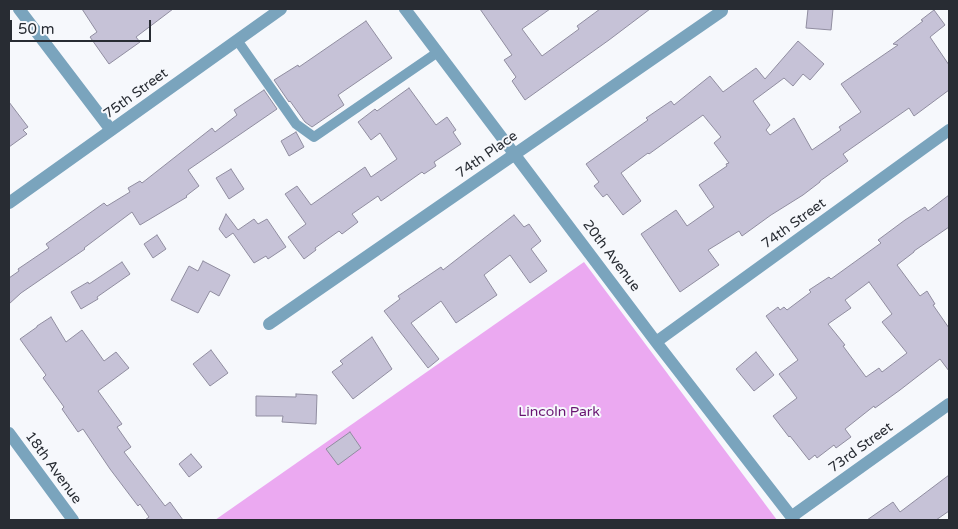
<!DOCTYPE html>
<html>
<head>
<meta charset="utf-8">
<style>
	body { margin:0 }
	#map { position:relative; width:958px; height:529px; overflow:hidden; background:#f6f8fc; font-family:"Varela Round",sans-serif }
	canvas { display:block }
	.frame { position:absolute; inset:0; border:10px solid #282c33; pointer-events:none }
	.scale { position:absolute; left:10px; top:20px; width:141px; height:22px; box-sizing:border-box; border:2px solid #282c33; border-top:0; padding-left:6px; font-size:15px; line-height:18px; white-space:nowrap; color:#282c33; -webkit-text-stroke:4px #f6f8fc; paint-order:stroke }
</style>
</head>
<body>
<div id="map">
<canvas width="958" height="529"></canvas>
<div class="frame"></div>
<div class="scale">50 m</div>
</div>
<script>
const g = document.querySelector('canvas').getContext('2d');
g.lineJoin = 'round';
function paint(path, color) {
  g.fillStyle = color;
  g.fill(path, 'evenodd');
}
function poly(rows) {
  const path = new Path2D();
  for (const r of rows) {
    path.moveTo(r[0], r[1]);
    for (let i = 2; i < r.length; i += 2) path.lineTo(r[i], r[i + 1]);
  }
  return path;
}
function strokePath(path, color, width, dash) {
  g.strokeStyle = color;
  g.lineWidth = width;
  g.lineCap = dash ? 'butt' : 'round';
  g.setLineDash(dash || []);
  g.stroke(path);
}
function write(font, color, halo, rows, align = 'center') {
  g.font = font + ' "Varela Round",sans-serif';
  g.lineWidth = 4;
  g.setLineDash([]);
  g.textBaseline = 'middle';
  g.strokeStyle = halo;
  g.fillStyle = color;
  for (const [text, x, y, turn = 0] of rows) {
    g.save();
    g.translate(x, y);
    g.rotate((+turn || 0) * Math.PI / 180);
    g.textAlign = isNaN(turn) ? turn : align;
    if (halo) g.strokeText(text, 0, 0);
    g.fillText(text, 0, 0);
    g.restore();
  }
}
const green = poly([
	[584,262,777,520,215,520]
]);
const building = poly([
	[82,9,173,9,136,37,140,42,109,64,90,37,97,32,82,9],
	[480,9,550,9,522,29,542,56,579,29,577,26,600,9,650,9,609,40,525,100,512,81,516,77,504,60,512,55,480,9],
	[808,9,833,9,831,30,806,28,808,9],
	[934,10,945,25,930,37,949,65,949,90,914,116,909,108,843,154,848,161,820,181,820,182,803,195,771,215,742,236,739,231,708,250,719,265,680,292,641,234,676,210,687,226,714,207,699,185,727,166,726,164,729,163,714,143,721,137,703,115,649,154,648,153,621,173,641,201,623,215,607,194,603,197,594,186,599,182,586,164,648,120,646,118,671,101,674,105,710,76,723,92,756,68,765,79,798,41,824,64,810,80,803,74,793,86,784,78,753,101,770,125,766,130,770,135,794,118,812,150,841,130,839,127,861,112,841,84,898,45,893,44,923,21,921,20,934,10],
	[366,21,392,58,338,95,344,105,312,127,305,122,290,101,289,102,274,80,298,65,299,67,366,21],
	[409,88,436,125,447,117,456,130,453,132,461,144,434,162,436,166,424,174,422,172,381,201,378,196,352,214,358,222,342,234,339,231,315,248,316,250,304,259,288,237,306,224,285,194,297,186,311,205,365,167,371,177,397,159,380,133,371,140,358,122,375,109,377,111,409,88],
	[264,90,277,109,188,170,199,186,186,196,187,197,140,225,132,212,84,248,85,249,21,293,9,304,9,278,19,271,18,269,49,248,46,244,104,203,107,206,130,192,128,188,140,181,142,183,212,128,215,132,237,115,234,110,264,90],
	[9,102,28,127,23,130,27,134,9,147,9,102],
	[296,132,304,147,289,156,281,141,296,132],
	[231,169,244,189,229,199,216,178,231,169],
	[949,195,949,227,914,251,914,252,897,265,920,296,927,291,935,304,933,305,949,328,949,371,940,359,900,390,875,408,874,406,845,429,851,437,836,448,834,445,817,458,815,455,809,460,790,436,789,437,773,416,797,398,779,374,798,360,766,316,778,307,780,310,784,307,787,310,811,292,809,290,829,277,831,279,881,243,878,240,905,220,925,207,928,211,949,195],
	[869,282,892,314,882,322,907,353,882,372,879,368,866,377,843,346,845,345,828,324,851,308,845,300,869,282],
	[226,214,238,230,254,219,258,224,267,219,286,247,268,259,266,256,254,263,233,233,226,238,219,229,226,214],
	[514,215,524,227,529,224,541,241,531,249,547,271,530,283,510,255,484,275,497,295,456,323,441,301,411,323,439,359,428,368,384,311,400,299,398,296,441,267,443,270,514,215],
	[157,235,166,249,153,258,144,244,157,235],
	[203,261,230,275,219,296,210,291,198,313,171,300,189,266,198,271,203,261],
	[122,262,130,274,97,297,98,299,81,309,71,292,88,282,89,284,122,262],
	[51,317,66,342,82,330,104,361,116,352,129,368,98,391,122,424,117,427,131,447,124,452,165,506,170,502,183,520,145,520,149,517,140,504,138,506,110,469,83,429,78,432,62,409,64,407,43,378,46,375,20,339,37,327,37,326,51,317],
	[372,337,392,369,353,399,332,372,343,364,340,361,372,337],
	[211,350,228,373,210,386,193,364,211,350],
	[756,352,774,375,754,391,736,369,756,352],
	[296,394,317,395,316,424,282,422,283,416,256,416,256,396,296,397,296,394],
	[350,432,361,448,338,465,326,449,350,432],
	[191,454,202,467,189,477,179,464,191,454],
	[949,475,949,511,936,520,867,520,893,502,900,512,949,475]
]);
const service = poly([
	[237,40,296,124,314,137,438,52]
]);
const minor = poly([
	[19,9,111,130],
	[405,9,656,342,794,520],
	[269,324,722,11],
	[656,342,949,130],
	[9,433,73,520],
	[791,517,949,404]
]);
const tertiary = poly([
	[9,203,281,9]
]);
const streetNames = [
	["75th Street",136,94,-36],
	["74th Place",487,155,-35],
	["74th Street",794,224,-36],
	["20th Avenue",611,256,53],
	["73rd Street",861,448,-36],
	["18th Avenue",53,468,54]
];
const parkNames = [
	["Lincoln Park",559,412]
];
paint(green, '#eba9f1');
paint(building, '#c6c2d7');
strokePath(building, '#908da0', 1);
strokePath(service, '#7aa4bd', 10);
strokePath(minor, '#7aa4bd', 12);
strokePath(tertiary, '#7aa4bd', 12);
write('14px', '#282c33', '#f6f8fc', streetNames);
write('14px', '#681471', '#f6f8fc', parkNames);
</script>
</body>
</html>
